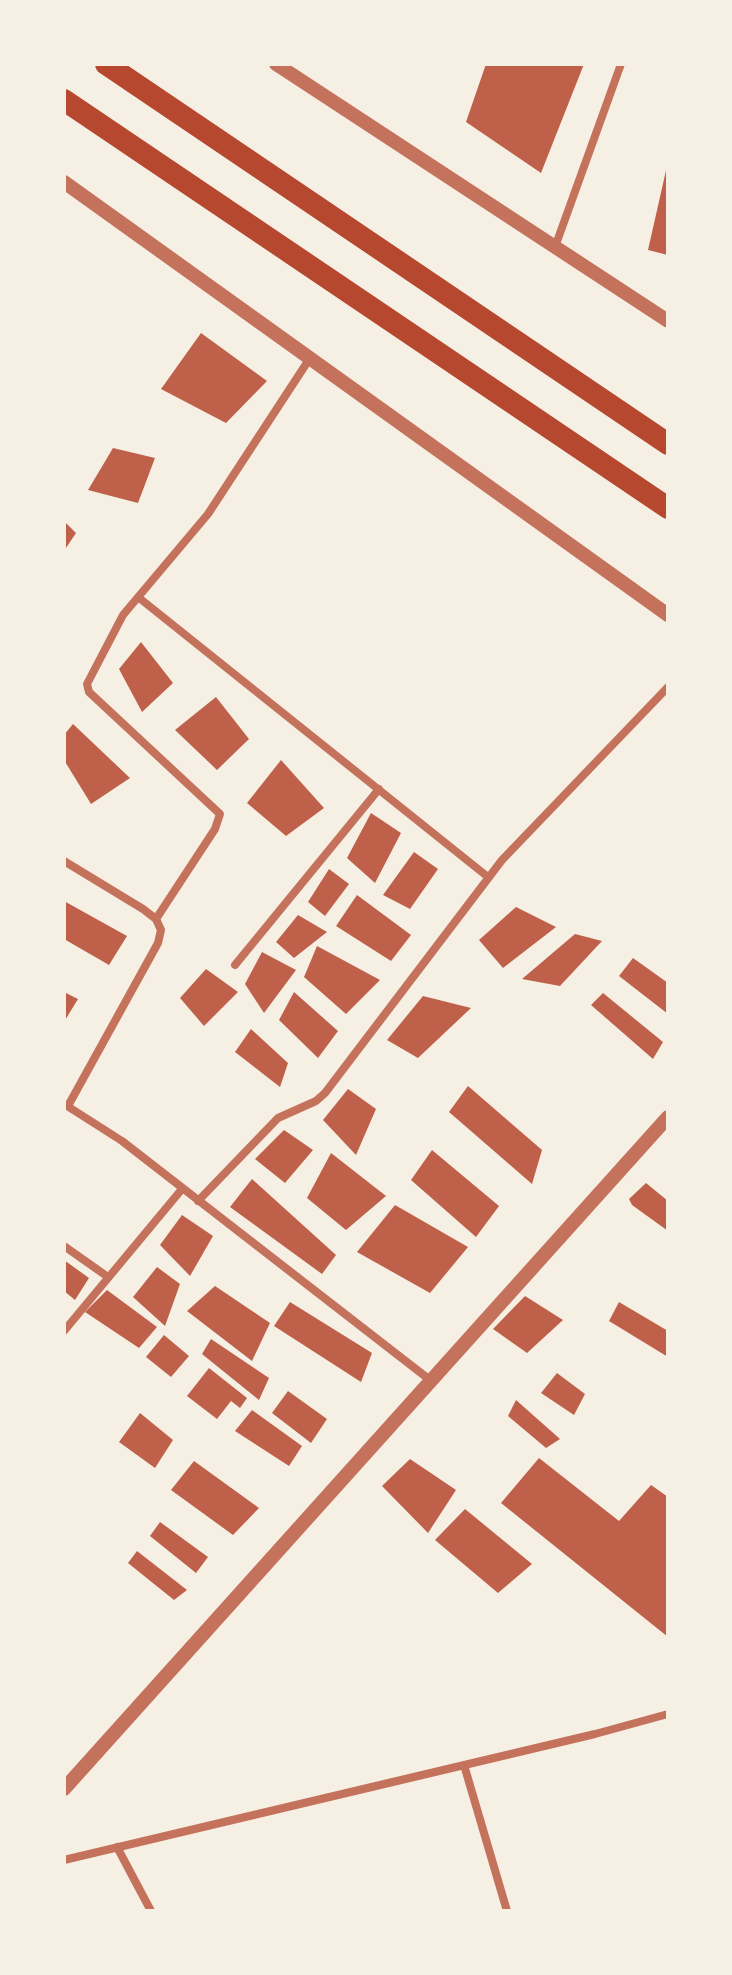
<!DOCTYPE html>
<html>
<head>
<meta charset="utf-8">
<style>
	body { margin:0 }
	#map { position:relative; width:732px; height:1975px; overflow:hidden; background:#f6efe4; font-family:Mulish,sans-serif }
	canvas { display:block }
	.frame { position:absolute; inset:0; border:66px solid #f6efe4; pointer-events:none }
</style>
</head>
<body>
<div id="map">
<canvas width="732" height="1975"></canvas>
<div class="frame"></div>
</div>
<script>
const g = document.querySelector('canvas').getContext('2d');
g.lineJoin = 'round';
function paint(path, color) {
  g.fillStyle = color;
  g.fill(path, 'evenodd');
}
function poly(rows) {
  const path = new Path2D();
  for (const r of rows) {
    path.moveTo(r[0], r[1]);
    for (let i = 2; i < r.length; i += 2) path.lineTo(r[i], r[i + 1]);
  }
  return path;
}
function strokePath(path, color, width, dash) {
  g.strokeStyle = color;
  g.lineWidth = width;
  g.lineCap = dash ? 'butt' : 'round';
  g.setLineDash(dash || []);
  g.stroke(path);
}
const building = poly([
	[486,64,584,64,541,173,466,122],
	[667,166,668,167,668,255,648,250],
	[201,333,267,381,226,423,161,389],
	[113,448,155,458,138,503,88,490],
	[64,521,76,533,64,551],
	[141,642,173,683,142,712,119,669],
	[216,697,249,739,217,770,175,730],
	[73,724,130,778,91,804,64,760,64,735],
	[281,760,324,808,286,836,247,803],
	[371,813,401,833,375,883,347,858],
	[414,852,438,869,410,909,383,895],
	[329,869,349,884,325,916,308,902],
	[357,895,411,935,391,961,336,926],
	[64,901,127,936,109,965,64,939],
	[516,907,556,927,503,968,479,940],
	[298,915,327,932,294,958,276,942],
	[575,934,602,941,560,986,522,979],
	[317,946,380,980,346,1014,304,977],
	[262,952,296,970,264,1013,245,984],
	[633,958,668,983,668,1014,619,976],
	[206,969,238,992,204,1026,180,998],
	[64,992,78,999,64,1022],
	[294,992,338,1031,318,1058,279,1020],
	[603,993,663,1042,653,1059,591,1005],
	[423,996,471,1008,418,1058,387,1040],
	[251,1029,288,1063,280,1087,235,1052],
	[468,1086,542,1150,532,1184,449,1112],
	[348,1089,376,1109,356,1155,323,1120],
	[284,1130,313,1150,285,1183,255,1159],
	[432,1150,499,1206,476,1237,411,1180],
	[331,1153,386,1196,346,1230,307,1198],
	[252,1179,336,1255,322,1274,230,1207],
	[646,1183,668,1201,668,1231,632,1205,629,1199],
	[395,1205,468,1247,430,1293,357,1252],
	[182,1215,213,1236,190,1276,160,1245],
	[64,1260,89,1278,75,1300,64,1291],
	[157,1267,180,1284,165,1326,133,1297],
	[215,1286,270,1323,252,1361,187,1311],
	[107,1290,157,1327,139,1348,85,1312],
	[525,1296,563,1320,527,1353,493,1329],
	[290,1302,372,1353,361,1382,274,1326],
	[619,1302,668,1331,668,1357,609,1321],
	[164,1335,189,1356,171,1377,146,1357],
	[211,1339,269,1378,259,1400,202,1354],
	[209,1368,247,1398,240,1408,231,1401,217,1419,187,1396],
	[557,1373,585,1394,574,1415,541,1393],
	[288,1391,327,1419,311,1443,272,1413],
	[516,1400,560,1439,546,1448,508,1416],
	[252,1410,302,1446,289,1466,235,1431],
	[140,1413,173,1440,155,1468,119,1442],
	[539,1458,619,1521,651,1485,668,1497,668,1637,501,1503],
	[410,1459,456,1490,428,1533,382,1486],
	[194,1461,259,1508,233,1535,171,1490],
	[465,1509,532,1564,498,1593,435,1540],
	[160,1522,208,1557,196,1573,150,1536],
	[137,1551,187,1590,174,1600,128,1563]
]);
const minor = poly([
	[555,247,621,64],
	[138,597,488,877],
	[64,861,143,909,156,919,161,930,158,943,68,1106],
	[156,919,215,829,220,814,89,692,87,684,123,615,208,514,310,358],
	[235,965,379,789],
	[64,1104,122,1141,430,1380],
	[198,1201,278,1118,316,1101,325,1093,502,860,668,687],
	[64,1246,108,1277],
	[64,1331,182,1189],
	[464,1765,507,1911],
	[117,1847,151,1911],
	[64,1860,595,1734,668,1714]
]);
const tertiary = poly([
	[276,64,668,321],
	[64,182,668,615],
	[64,1789,668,1117]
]);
const trunk = poly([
	[106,64,668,444],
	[64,100,668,508]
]);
paint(building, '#bf614a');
strokePath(minor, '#c5725c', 8);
strokePath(tertiary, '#c5725c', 14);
strokePath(trunk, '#b5482f', 22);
</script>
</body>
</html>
